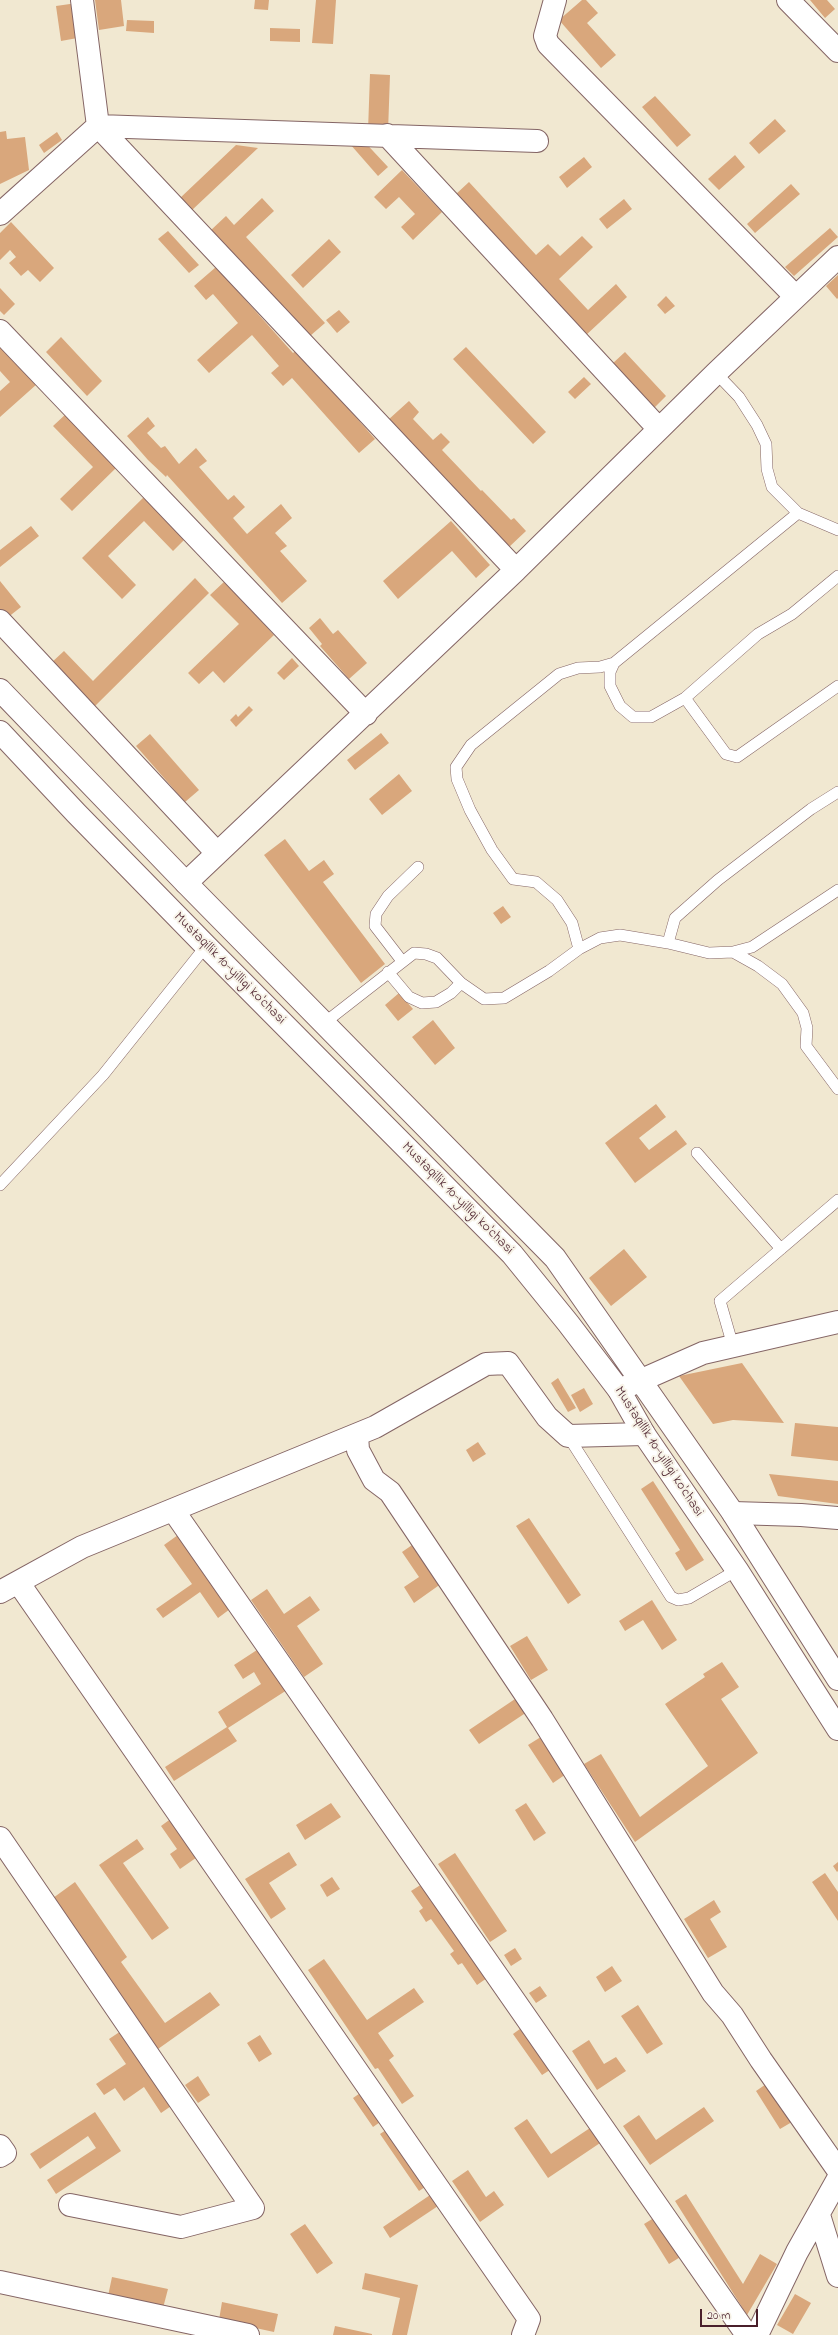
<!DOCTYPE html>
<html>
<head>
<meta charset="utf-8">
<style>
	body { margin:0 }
	#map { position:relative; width:838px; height:2335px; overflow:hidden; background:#f1e8d1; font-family:"Indie Flower",sans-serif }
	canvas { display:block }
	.scale { position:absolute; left:700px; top:2309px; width:58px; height:18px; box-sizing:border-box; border:2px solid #4a1f2b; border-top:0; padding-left:5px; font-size:12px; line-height:14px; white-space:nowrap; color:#4a1f2b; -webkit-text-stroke:3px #f7f3e8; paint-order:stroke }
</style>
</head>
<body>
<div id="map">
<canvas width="838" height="2335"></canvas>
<div class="scale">20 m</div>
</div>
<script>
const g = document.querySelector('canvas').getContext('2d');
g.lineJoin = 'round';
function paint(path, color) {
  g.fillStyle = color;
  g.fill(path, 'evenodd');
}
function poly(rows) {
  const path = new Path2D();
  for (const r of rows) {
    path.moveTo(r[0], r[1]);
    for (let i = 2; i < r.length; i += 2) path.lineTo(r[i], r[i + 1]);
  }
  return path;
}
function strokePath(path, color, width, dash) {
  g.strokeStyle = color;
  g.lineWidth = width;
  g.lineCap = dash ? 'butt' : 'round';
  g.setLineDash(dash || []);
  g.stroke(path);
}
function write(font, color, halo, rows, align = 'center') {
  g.font = font + ' "Indie Flower",sans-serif';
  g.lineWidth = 4;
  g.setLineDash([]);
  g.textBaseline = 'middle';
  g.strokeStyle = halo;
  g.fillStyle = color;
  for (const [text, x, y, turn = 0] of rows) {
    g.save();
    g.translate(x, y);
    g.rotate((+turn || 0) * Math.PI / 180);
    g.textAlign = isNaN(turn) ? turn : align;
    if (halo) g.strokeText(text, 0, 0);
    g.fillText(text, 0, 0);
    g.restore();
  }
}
const building = poly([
	[95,0,121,0,124,26,99,30],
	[255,0,269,0,268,10,254,9],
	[316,0,336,0,333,44,312,43],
	[582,0,586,0,598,13,587,23,616,55,601,68,559,20],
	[810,0,827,0,835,9,825,18],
	[77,3,83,37,61,41,56,6],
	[127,20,154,21,154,33,126,31],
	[270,28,300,29,300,42,270,41],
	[370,74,390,75,388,132,368,131],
	[655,96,691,135,677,147,642,107],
	[775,119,786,131,759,154,749,143],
	[6,131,7,139,25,137,29,170,0,184,0,132],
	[57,132,62,140,44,153,39,145],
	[359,136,388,167,378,176,350,144],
	[236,145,258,148,191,211,179,199],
	[735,155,745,167,719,190,708,179],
	[584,157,592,167,567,188,559,177],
	[402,170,442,212,413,240,401,227,415,214,399,197,386,209,374,197],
	[469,182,536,255,548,244,560,256,582,236,593,247,559,279,588,310,616,284,627,297,585,336,455,195],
	[791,184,800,194,755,233,747,224],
	[262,198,274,211,246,237,325,323,310,336,210,231,226,216,234,225],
	[624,199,632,209,607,229,599,219],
	[11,222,54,268,40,282,28,270,21,276,9,263,16,257,10,250,0,260,0,233],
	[830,228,838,237,794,276,785,267],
	[168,231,199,265,189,273,158,239],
	[329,239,341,252,303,288,291,275],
	[216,267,293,353,297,350,375,439,359,453,292,378,283,386,271,373,279,366,252,335,209,373,197,360,238,323,213,294,206,300,194,286],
	[838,275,838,298,837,299,826,286],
	[0,288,15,304,4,315,0,311],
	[666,296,675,306,665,314,657,305],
	[339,310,350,322,337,333,326,320],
	[61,337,102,381,87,396,46,352],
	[0,342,37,384,0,417,0,391,10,382,0,371],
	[466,347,546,432,533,444,453,359],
	[625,352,666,396,653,409,612,364],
	[584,377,591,384,575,399,568,392],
	[409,401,419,412,413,419,433,440,441,433,450,442,442,450,481,491,482,490,511,520,514,518,526,531,508,548,388,420],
	[67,413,118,466,72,511,60,499,93,467,53,426],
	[148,417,155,426,147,433,161,448,165,446,179,464,196,448,207,461,199,467,228,500,234,495,245,507,233,518,247,534,281,504,292,518,275,533,287,546,280,551,307,581,282,603,167,475,166,477,148,460,127,436],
	[145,496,186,538,173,551,144,521,108,556,136,585,122,599,82,558],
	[451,521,490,565,476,578,452,551,398,599,383,581],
	[31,526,39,536,0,567,0,550],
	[195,578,209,593,92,709,50,664,64,651,93,681],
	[0,581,21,607,7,618,0,610],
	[225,581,274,635,224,683,213,671,199,684,188,673,239,624,210,595],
	[320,618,333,634,338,630,367,663,349,679,320,646,322,644,309,628],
	[292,658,299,666,284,680,277,673],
	[249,706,253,710,236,727,230,720,236,714,238,717],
	[381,733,389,743,355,770,347,760],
	[150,734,199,790,185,802,136,746],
	[399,774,412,791,382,815,369,799],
	[285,839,309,871,324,860,334,874,323,882,385,964,361,983,264,855],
	[503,906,511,917,501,924,493,913],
	[399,993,413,1009,398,1021,385,1005],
	[433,1020,455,1048,435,1065,412,1037],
	[656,1104,666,1117,639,1138,649,1150,676,1130,687,1144,635,1183,605,1143],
	[624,1249,647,1277,611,1306,589,1278],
	[742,1363,784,1423,733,1420,713,1424,679,1376],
	[558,1378,576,1408,568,1412,551,1383],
	[584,1388,593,1404,580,1412,571,1395],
	[795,1423,838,1427,838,1461,791,1456],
	[478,1442,486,1454,473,1462,466,1450],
	[769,1474,838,1481,838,1504,778,1496],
	[653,1481,704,1560,686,1571,675,1553,680,1550,641,1489],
	[529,1518,581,1595,568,1604,516,1526],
	[178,1535,230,1609,218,1618,200,1592,163,1618,156,1609,192,1584,164,1545],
	[418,1541,445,1581,414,1603,404,1587,419,1577,402,1552],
	[267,1589,284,1614,310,1596,320,1610,297,1626,323,1664,304,1677,251,1600],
	[652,1600,677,1640,662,1650,643,1620,625,1631,619,1621],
	[527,1636,548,1670,531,1680,510,1646],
	[260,1648,287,1690,228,1728,237,1741,174,1781,165,1767,227,1727,218,1712,261,1684,254,1672,243,1679,234,1665],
	[722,1662,739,1687,721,1699,758,1753,635,1842,584,1764,601,1754,640,1817,708,1766,665,1704,705,1677,703,1674],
	[518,1697,527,1712,479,1744,469,1730],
	[544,1735,569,1772,553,1783,528,1745],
	[331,1803,341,1817,305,1840,296,1825],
	[526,1803,546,1833,534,1841,515,1810],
	[176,1815,203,1853,180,1869,170,1854,177,1849,161,1826],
	[137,1839,144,1849,123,1863,169,1928,152,1940,99,1865],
	[289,1852,297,1865,269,1883,286,1909,271,1919,245,1879],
	[455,1853,507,1931,490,1942,438,1864],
	[838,1862,838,1871,837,1872,833,1866],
	[825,1873,838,1892,838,1921,812,1882],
	[332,1877,340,1889,327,1897,320,1885],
	[75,1882,127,1957,121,1962,165,2023,210,1992,220,2005,158,2049,53,1898],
	[422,1884,487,1978,477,1985,462,1963,458,1965,450,1954,454,1951,431,1919,426,1922,419,1911,423,1908,411,1891],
	[714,1900,721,1912,710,1919,727,1947,708,1958,684,1919],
	[515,1948,522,1959,511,1966,504,1955],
	[324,1959,367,2020,414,1988,424,2002,378,2033,394,2056,389,2060,414,2096,402,2104,378,2068,375,2069,308,1970],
	[612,1966,622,1981,605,1992,596,1977],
	[540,1986,547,1996,536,2003,529,1993],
	[638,2005,663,2044,647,2054,621,2016],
	[524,2026,553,2068,542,2075,513,2034],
	[124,2029,174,2104,161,2113,144,2087,124,2101,115,2088,104,2095,96,2084,126,2064,109,2039],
	[260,2035,272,2054,259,2062,247,2043],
	[589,2040,604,2064,616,2057,626,2071,597,2090,572,2051],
	[198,2076,210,2095,198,2103,185,2085],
	[772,2080,797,2119,780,2129,756,2091],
	[366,2089,386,2118,373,2127,353,2098],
	[704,2107,714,2121,650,2165,623,2126,639,2115,656,2140],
	[95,2112,121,2151,56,2194,47,2180,96,2148,88,2136,40,2169,30,2154],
	[527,2119,551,2154,596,2124,606,2139,548,2178,514,2128],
	[392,2126,431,2183,419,2191,380,2134],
	[468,2170,486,2197,494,2191,504,2205,480,2222,452,2181],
	[436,2191,444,2202,390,2238,383,2227],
	[686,2194,743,2284,760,2254,777,2264,747,2315,675,2201],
	[657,2216,682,2256,669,2264,644,2224],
	[305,2224,333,2263,317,2274,290,2234],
	[365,2273,418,2285,407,2335,392,2335,400,2298,362,2289],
	[112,2277,168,2289,163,2308,108,2296],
	[795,2294,811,2303,793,2334,777,2325],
	[222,2302,278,2314,274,2332,219,2320],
	[335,2326,372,2334,372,2335,333,2335]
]);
const service = poly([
	[716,373,739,397,757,425,766,444,767,469,772,487,798,513,838,530],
	[798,513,614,663,610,672,610,686,620,706,633,717,651,717,685,698,758,634,792,614,838,576],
	[685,698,726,754,737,757,838,686],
	[668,943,675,918,718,880,811,809,838,792],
	[579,949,572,923,557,900,536,882,513,879,492,850,470,810,457,779,456,767,471,745,559,674,578,668,600,667,614,663],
	[733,952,758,966,782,984,803,1013,807,1028,806,1046,838,1089],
	[402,961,375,926,376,914,388,896,418,867],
	[388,972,409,997,422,1003,436,1002,451,993,461,983],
	[323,1024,414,953,426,954,437,958,461,983,484,999,504,998,549,971,579,949,600,938,620,935,668,943,709,953,733,952,752,947,838,890],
	[697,1153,781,1249],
	[0,1185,103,1075,206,946],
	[733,1346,720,1301,838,1200],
	[568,1436,671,1597,678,1600,689,1598,737,1570]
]);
const minor = poly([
	[555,0,545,36,548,44,795,296],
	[788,0,838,51],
	[98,126,516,570,716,373,838,257],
	[98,126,537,141],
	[387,135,659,429],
	[0,214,98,126,82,0],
	[0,331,366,714],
	[0,621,217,853],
	[186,883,516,570],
	[619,1390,703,1353,838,1322],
	[357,1435,358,1450,374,1480,390,1492,542,1719,713,1993,732,2015,761,2060,838,2170],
	[173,1510,747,2335],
	[733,1513,801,1515,838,1518],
	[18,1582,529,2319,523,2335],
	[0,1592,82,1547,375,1427,486,1364,508,1363,547,1417,568,1436,644,1434],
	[0,1838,253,2208,181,2227,70,2205],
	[0,2146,5,2153,0,2156],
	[819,2215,838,2276],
	[0,2282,248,2335],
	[757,2335,797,2252,838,2179]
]);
const secondary = poly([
	[0,690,186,883,555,1258,733,1513,838,1679],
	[0,732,76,813,206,946,512,1254,568,1323,619,1390,644,1434,737,1570,838,1729]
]);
const streetNames = [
	["Mustaqillik 10-yilligi ko'chasi",229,969,45],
	["Mustaqillik 10-yilligi ko'chasi",457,1199,45],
	["Mustaqillik 10-yilligi ko'chasi",658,1452,57]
];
paint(building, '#d9a77c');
strokePath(service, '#846565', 12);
strokePath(minor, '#846565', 24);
strokePath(secondary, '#846565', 24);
strokePath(service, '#fff', 11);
strokePath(minor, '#fff', 22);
strokePath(secondary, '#fff', 22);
write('14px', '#4a1f2b', '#f7f3e8', streetNames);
</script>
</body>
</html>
